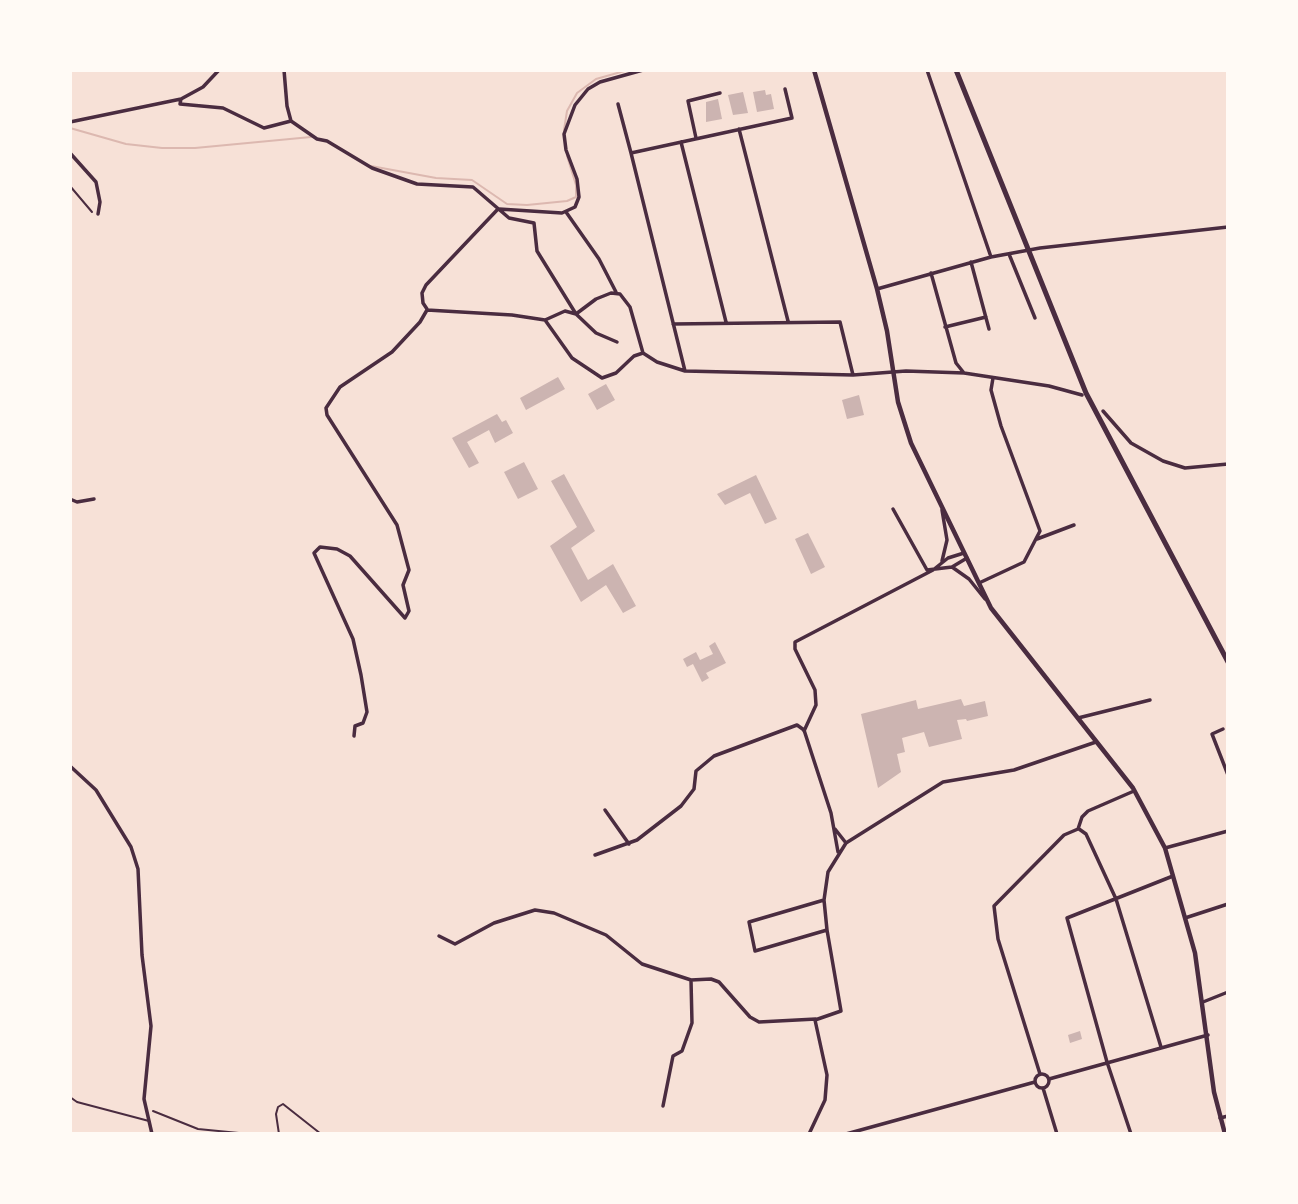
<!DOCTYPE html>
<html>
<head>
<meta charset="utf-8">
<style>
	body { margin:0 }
	#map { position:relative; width:1298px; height:1204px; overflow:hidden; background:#f7e1d7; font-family:Ubuntu,sans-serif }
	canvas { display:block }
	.frame { position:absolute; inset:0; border:72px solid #fffaf5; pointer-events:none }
</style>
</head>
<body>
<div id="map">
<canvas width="1298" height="1204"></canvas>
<div class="frame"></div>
</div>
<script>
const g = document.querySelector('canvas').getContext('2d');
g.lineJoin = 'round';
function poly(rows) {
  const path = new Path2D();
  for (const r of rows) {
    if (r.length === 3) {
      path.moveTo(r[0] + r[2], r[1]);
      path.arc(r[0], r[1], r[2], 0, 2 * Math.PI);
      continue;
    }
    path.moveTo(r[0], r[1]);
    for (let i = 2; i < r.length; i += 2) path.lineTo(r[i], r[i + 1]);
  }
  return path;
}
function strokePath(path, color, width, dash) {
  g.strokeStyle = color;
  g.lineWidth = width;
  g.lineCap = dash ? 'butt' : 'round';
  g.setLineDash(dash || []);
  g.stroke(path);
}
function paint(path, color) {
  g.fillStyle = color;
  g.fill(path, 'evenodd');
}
const stream = poly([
	[70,128,126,144,162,148,195,148,311,137],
	[564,130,567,111,577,93,596,79,628,70],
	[371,166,436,178,472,180,507,204,527,205,567,201,576,197,576,185,567,156]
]);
const building = poly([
	[765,90,766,95,771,94,774,109,757,112,753,92],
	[743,92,748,113,733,115,728,95],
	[718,99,722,119,706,122,706,102],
	[558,377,565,389,526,410,520,398],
	[606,384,615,400,597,410,588,394],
	[859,395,864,415,847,419,842,400],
	[497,414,502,422,506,420,513,433,495,443,489,430,467,442,479,463,469,468,452,438],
	[524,462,538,489,518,499,504,472],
	[564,474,595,531,571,548,588,580,613,564,636,606,623,613,606,585,581,602,550,546,577,527,551,481],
	[756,475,777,519,765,524,750,493,725,505,717,494],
	[808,533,825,567,811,574,795,539],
	[715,642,726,663,706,673,709,678,702,682,693,664,687,667,683,659,696,652,700,660,713,654,709,646],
	[961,699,964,706,985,701,988,716,967,721,966,719,957,720,962,739,929,747,924,732,902,738,905,752,897,754,901,772,878,788,861,714,916,700,918,709],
	[1080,1031,1082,1039,1070,1043,1068,1035]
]);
const path = poly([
	[70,186,92,212],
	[153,1111,198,1129,249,1134],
	[279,1134,276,1114,278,1107,283,1104,321,1134]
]);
const service = poly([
	[70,1097,77,1102,149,1121]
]);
const minor = poly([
	[284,70,287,106,291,121],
	[927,70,991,257],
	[181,99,180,104,223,108,264,128,291,121],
	[618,104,631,153,792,118,785,89],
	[291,121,317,139,327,141,372,168,417,184,473,187,509,218,534,223,537,251,576,314,596,333,617,342],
	[70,122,181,99,203,87,219,70],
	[739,129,788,321],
	[696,138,688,101,720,93],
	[681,142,726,322],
	[70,153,96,182,100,202,98,214],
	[631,153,685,371],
	[499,209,562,213,575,207,579,197,577,179,566,150,564,134,575,105,588,89,600,82,643,70],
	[566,212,599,259,616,292],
	[1009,254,1035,318],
	[971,262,989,329],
	[931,273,956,363,964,373],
	[877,289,991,257,1040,248,1228,227],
	[427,309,423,303,422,293,426,285,498,209],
	[427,310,512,315,545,320],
	[576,314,596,299,611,293,620,294,630,307,643,353,657,362,685,371,853,375,906,371,964,373,1049,386,1082,395],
	[545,320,572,358,602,378,616,373,634,356,643,353],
	[545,320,565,311,576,314],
	[673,324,840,322,853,375],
	[945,327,986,317],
	[1103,411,1131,443,1163,461,1185,468,1228,464],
	[70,499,77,502,94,499],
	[893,509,927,570,952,567,967,558],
	[1037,539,1074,525],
	[942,561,947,540,942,510],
	[952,567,969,579,985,599],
	[979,583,1024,562,1040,531,1001,426,991,390,993,378],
	[1078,718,1150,700],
	[1223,729,1212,734,1228,775],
	[804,731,816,705,815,690,795,649,795,642,933,570,948,558,964,553],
	[354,736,355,726,363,723,367,712,361,675,353,639,314,553,320,547,337,549,350,556,405,618,409,611,403,585,409,570,397,525,327,415,326,408,340,387,392,352,420,322,427,310],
	[70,766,96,790,131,847,138,869,142,955,151,1026,144,1099,152,1134],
	[605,810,629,844],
	[835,829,846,843],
	[1078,829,1082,817,1088,811,1134,791],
	[1079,829,1086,834,1116,899,1161,1047],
	[1165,848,1228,831],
	[595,855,637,840,681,806,694,789,696,771,714,756,797,725,804,730,831,813,838,852],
	[824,900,827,930],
	[1185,918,1228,904],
	[439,936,455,944,494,923,535,910,554,913,606,935,642,964,691,980,711,979,719,982,750,1017,759,1022,816,1019],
	[1203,1002,1228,992],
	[1042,1081,7],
	[1040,1074,998,939,994,906,1064,835,1078,829],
	[1049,1079,1208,1035],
	[1043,1088,1057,1134],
	[663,1106,673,1056,682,1051,692,1023,691,980],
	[1220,1118,1228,1116],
	[809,1134,825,1100,827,1075,815,1020,841,1011,827,930,755,951,749,922,824,900,828,872,846,843,943,782,1014,770,1096,742],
	[846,1134,1035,1082],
	[1131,1134,1107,1062,1067,918,1173,876]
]);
const tertiary = poly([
	[814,70,877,289,887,331,898,402,911,443,991,608,1133,788,1165,848,1195,953,1214,1092,1225,1134]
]);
const trunk = poly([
	[956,70,1086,393,1228,662]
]);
strokePath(stream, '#dcb8b0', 2);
paint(building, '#ccb4b1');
strokePath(path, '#4a2c40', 2);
strokePath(service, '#4a2c40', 2);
strokePath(minor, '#4a2c40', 3.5);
strokePath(tertiary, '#4a2c40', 4.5);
strokePath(trunk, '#4a2c40', 5);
</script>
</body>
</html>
